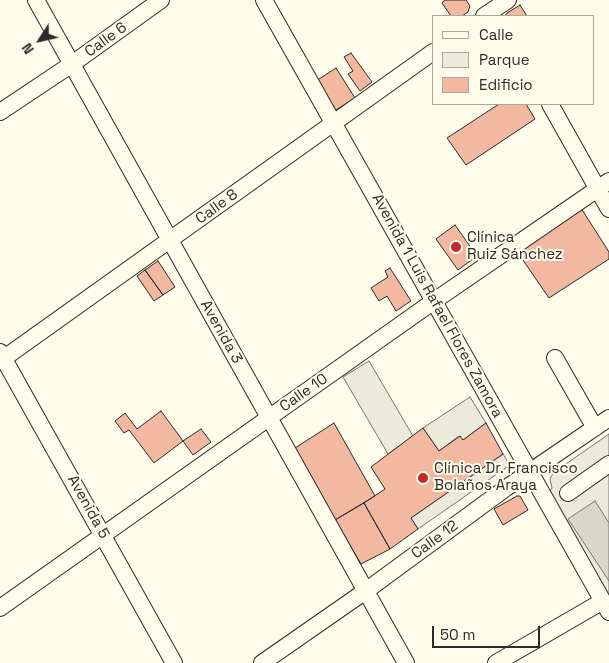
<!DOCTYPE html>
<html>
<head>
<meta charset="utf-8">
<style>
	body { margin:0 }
	#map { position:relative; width:609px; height:663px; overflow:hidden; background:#fdfbea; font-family:"Space Grotesk",sans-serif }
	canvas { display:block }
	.legend { position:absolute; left:432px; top:15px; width:162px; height:90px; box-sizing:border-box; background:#fdfbea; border:1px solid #a9a89e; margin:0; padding:6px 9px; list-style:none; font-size:15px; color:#2b2b2b }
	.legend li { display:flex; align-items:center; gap:10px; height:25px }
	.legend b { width:25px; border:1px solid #a9a89e }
	.north { position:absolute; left:15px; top:15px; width:50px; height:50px; -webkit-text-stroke:4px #fdfbea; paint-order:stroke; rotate:235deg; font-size:14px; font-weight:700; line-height:20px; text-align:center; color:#2b2b2b }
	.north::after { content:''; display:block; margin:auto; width:18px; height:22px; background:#2b2b2b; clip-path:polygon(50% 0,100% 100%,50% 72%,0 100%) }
	.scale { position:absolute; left:432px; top:626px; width:108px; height:22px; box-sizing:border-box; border:2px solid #2b2b2b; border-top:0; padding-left:6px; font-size:15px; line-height:18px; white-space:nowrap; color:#2b2b2b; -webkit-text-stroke:4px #fdfbea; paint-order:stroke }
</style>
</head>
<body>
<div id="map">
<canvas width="609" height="663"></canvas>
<ul class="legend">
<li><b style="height:6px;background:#fdfbea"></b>Calle</li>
<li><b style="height:14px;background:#ecebdb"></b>Parque</li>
<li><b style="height:14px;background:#f2b8a0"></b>Edificio</li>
</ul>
<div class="north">N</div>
<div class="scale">50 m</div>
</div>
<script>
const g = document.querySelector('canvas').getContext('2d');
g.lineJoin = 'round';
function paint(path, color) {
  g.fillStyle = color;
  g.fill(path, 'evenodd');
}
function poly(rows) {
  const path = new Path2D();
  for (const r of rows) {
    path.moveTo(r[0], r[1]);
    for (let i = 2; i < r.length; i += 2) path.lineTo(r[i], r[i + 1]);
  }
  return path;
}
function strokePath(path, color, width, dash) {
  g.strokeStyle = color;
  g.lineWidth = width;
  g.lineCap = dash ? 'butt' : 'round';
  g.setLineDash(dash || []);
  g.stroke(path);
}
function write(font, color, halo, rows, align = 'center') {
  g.font = font + ' "Space Grotesk",sans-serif';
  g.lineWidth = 4;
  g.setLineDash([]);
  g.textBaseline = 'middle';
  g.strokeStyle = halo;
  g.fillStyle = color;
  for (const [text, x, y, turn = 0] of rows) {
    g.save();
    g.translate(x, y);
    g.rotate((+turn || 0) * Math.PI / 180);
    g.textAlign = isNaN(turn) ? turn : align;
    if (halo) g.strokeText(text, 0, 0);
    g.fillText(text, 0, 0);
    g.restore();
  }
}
const green = poly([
	[609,434,609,598,546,498,552,488,550,479,553,473,609,434]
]);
const parking = poly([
	[369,361,413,436,388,454,343,377,369,361],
	[470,397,486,423,463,440,459,436,439,451,423,428,470,397],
	[503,454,510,465,418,529,411,518,503,454]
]);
const water = poly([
	[595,501,609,523,609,581,568,519,595,501]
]);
const building = poly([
	[445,0,466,0,470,6,468,12,462,16,451,16,442,3,445,0],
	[520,5,527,16,505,16,507,13,520,5],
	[351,53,372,82,360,91,348,74,353,71,344,57,351,53],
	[336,68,355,98,336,110,330,109,313,83,336,68],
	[499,104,526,104,535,119,466,165,447,138,499,104],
	[579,205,609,252,609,259,549,298,516,250,579,205],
	[455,225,477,256,458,270,436,239,455,225],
	[158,261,175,287,163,295,145,270,158,261],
	[390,268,411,301,396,311,387,296,379,301,371,288,388,277,385,271,390,268],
	[145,270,163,295,154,301,137,276,145,270],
	[161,411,183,441,154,463,129,430,124,433,115,421,125,413,137,429,161,411],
	[334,423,375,496,335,520,295,448,334,423],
	[486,423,503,454,411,518,418,529,390,549,364,503,385,489,371,467,423,428,439,451,460,436,463,440,486,423],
	[201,429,211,442,193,455,183,441,201,429],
	[517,496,520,496,528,510,503,525,494,509,517,496],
	[364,503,390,549,361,564,335,520,364,503]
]);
const minor = poly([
	[36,0,406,663],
	[264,0,609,612],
	[484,16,508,0],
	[550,104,609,209],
	[0,112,72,64,161,0],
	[0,352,174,663],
	[555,358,595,428],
	[0,361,433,52],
	[568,493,609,464],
	[0,608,434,301,609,181],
	[262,663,367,590,506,488,609,418],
	[496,663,603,601]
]);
const markers = [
	[456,247,6,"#c62828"],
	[423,478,6,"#c62828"]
];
const streetNames = [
	["Calle 6",106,40,-36],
	["Calle 8",217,207,-36],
	["Avenida 1 Luis Rafael Flores Zamora",437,306,61],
	["Avenida 3",221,332,61],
	["Calle 10",304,393,-35],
	["Avenida 5",88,507,61],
	["Calle 12",435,540,-36]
];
const poiNames = [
	["Clínica",467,238],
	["Ruiz Sánchez",467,255],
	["Clínica Dr. Francisco",434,469],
	["Bolaños Araya",434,486]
];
paint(green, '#ecebdb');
strokePath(green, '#74746e', 1);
paint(parking, '#eceadb');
strokePath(parking, '#74746e', 1);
paint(water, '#d8d7c9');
strokePath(water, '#74746e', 1);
paint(building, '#f2b8a0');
strokePath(building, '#2b2b2b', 1);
strokePath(minor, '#2b2b2b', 18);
strokePath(minor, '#fdfbea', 16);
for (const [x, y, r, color] of markers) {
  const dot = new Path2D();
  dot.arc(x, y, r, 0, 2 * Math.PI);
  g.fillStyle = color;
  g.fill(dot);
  strokePath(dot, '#fdfbea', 2);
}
write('15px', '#2b2b2b', '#fdfbea', streetNames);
write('15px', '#2b2b2b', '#fdfbea', poiNames, 'left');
</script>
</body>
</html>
